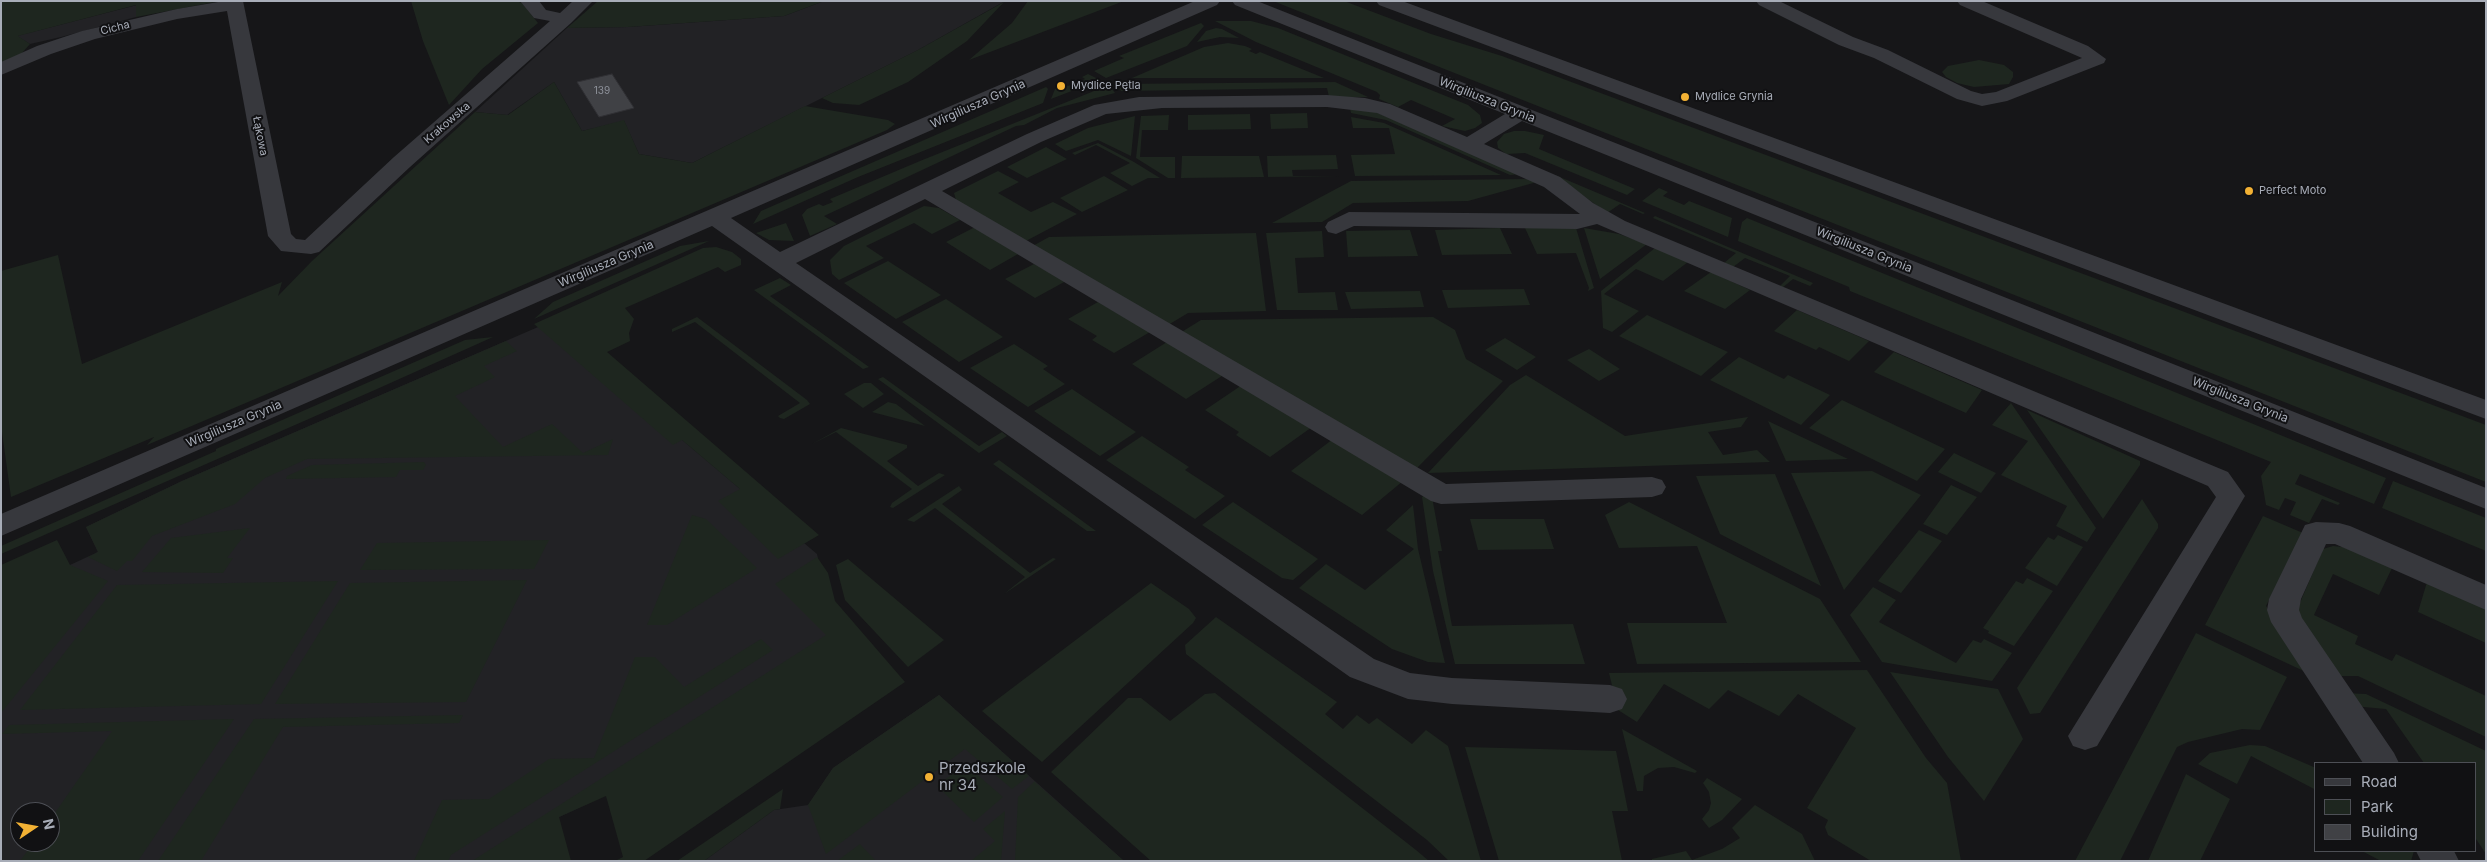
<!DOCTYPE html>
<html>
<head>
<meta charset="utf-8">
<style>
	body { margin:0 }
	#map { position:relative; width:2487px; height:862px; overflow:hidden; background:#161618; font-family:Inter,sans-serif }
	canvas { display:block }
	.frame { position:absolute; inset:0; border:2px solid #a8adb8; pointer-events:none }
	.legend { position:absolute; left:2314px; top:762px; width:162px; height:90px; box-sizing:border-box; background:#111113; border:1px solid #4d4f55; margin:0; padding:6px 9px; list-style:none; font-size:15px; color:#a8adb8 }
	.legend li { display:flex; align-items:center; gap:10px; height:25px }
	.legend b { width:25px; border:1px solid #4d4f55 }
	.north { position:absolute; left:10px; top:802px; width:50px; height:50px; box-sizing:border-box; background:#111113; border:1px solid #4d4f55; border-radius:50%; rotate:78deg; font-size:14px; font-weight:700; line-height:20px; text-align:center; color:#a8adb8 }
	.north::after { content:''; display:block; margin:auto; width:18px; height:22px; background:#f2b134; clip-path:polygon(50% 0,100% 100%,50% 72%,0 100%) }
</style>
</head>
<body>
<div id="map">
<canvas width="2487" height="862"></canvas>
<div class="frame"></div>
<ul class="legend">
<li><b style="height:6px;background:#37383d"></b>Road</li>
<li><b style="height:14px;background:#1e261f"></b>Park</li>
<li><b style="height:14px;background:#404145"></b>Building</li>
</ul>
<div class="north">N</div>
</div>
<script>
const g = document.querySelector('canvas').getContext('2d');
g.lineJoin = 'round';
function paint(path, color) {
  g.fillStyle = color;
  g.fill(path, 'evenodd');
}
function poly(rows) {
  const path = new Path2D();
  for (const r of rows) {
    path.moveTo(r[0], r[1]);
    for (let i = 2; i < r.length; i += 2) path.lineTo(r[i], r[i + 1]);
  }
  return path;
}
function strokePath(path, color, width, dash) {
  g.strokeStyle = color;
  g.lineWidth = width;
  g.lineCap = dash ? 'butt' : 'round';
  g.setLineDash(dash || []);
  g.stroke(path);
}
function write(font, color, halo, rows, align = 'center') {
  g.font = font + ' Inter,sans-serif';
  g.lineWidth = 4;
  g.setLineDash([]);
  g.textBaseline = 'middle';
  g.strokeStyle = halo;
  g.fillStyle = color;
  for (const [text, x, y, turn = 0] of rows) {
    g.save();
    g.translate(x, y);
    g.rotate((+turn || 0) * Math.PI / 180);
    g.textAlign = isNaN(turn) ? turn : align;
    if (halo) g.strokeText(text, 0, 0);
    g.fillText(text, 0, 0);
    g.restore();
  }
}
const built = poly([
	[824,1,1005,1,918,50,692,163,639,154,624,121,582,131,554,82,507,115,475,112,567,28,628,27,784,16],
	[137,5,136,17,61,37,30,44,17,36],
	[545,324,817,554,829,606,886,666,518,836,525,861,1,861,1,597,98,552,86,527,182,481],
	[20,812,50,812,50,842,20,842],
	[939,695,1124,861,704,861,774,810,808,805,833,768]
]);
const green = poly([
	[1,1,220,1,136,17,136,5,18,36,30,44,14,62,1,66],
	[411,1,516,1,522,3,538,23,482,69,449,105,423,41],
	[598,1,824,1,784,16,628,27,567,28],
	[1028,1,1124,1,969,60,1012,23],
	[1273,1,1344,1,1431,34,1502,56,2486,425,2486,482],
	[1004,2,967,41,908,82,859,105,833,103,822,98,918,50],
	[1215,21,1251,21,1278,28,1468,105,1480,115,1482,123,1475,128,1465,131,1442,126,1455,119,1411,100,1398,107,1379,99,1380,95,1377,92,1256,42],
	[1201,23,1204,26,1187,46,1106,78,1094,71,1124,58,1119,56],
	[1216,28,1222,29,1239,38,1220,37,1197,42,1206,31],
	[1228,43,1245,46,1252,49,1249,51,1256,54,1260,52,1324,78,1132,78,1204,47],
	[1979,60,2004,65,2013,72,2013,77,2009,84,1974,87,1957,83,1946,77,1942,72,1948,66],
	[1088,74,1100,80,1051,99,1055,89,1064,84,1068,86,1085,79,1082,77],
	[554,82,582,131,624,120,639,154,692,163,805,106,888,120,895,124,887,130,147,445,154,437,11,497,1,425,1,271,58,255,82,364,282,282,278,296,312,261,475,112,508,115],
	[1335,82,1368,97,1329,97,1327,88,1121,91,1118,84],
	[1109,85,1115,93,1057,108,1024,125,1016,126,824,216,837,224,810,236,802,215,807,209,819,204,823,206,833,202,830,199,920,161],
	[1046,87,1048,89,1043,103,858,177,753,224,761,211],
	[1350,108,1373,111,1521,174,1510,175,1386,120,1351,113],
	[1307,113,1308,128,1271,129,1270,114],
	[1250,114,1251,129,1188,130,1188,115],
	[1169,115,1168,130,1142,130,1140,157,1175,157,1175,178,1168,178,1136,158,1141,116],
	[1135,116,1131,156,1098,140,1066,151,1055,144,1088,128],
	[1351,117,1384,123,1501,175,1355,176,1351,155,1395,154,1389,128,1353,128],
	[1514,131,1525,131,1544,135,1539,149,1635,189,1627,195,1525,153,1506,154,1498,148,1497,142,1504,134],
	[1098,143,1134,162,1160,178,1148,178,1132,186,1110,173,1130,163,1096,145,1075,155,1072,153],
	[1046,147,1067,159,1027,178,1007,167],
	[1336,155,1338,169,1292,170,1293,176,1340,176,1268,177,1267,156],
	[1182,156,1259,156,1264,177,1181,178],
	[998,171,1019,182,998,193,1031,212,1053,202,1077,214,1024,242,956,200,954,193],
	[1555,175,1645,213,1643,214,1620,204,1607,213],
	[1104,176,1128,190,1082,212,1060,198],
	[1532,179,1537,182,1468,201,1353,203,1322,222,1272,223,1351,181],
	[1659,188,1668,192,1663,196,1684,205,1689,201,1732,218,1728,237,1642,201],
	[924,206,939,208,960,220,932,234,914,223,866,246,884,258,839,280,832,274,830,260,844,246],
	[1655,216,1813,283,1810,286,1793,279,1782,288,1779,287,1790,276,1745,258,1733,267,1724,263,1736,253,1653,218],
	[1747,218,2386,478,2374,504,2300,474,2295,484,2340,503,2338,505,2322,499,2309,523,2290,515,2296,502,2285,498,2279,510,2266,505,2261,476,2271,462,1850,291,1849,287,1738,241,1742,222],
	[786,223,794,241,769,240,756,233],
	[975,227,1018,254,990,270,946,242],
	[1500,228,1512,254,1442,255,1435,230],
	[1525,228,1576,228,1594,288,1588,291,1589,288,1576,253,1537,254],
	[1584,228,1619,234,1647,244,1600,279],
	[1410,230,1418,256,1348,257,1346,231],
	[1322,231,1324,257,1295,258,1298,293,1335,292,1338,310,1277,310,1266,233],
	[1256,233,1266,311,1188,313,1168,325,1031,247,1049,237],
	[709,241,534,319,553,302,680,246],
	[716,247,732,252,741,259,741,265,725,272,718,267,625,308,634,319,629,333,630,341,607,352,819,535,778,559,718,501,740,489,682,440,673,445,534,324,703,248],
	[1655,248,1688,262,1663,281,1636,269,1604,294,1639,311,1612,332,1603,328,1601,291],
	[888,261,941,295,896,319,844,283],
	[1034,264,1066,281,1035,298,1005,279],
	[1711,272,1750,290,1725,309,1684,291],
	[780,278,791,285,770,296,869,367,863,369,754,290],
	[1524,289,1530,305,1448,308,1442,290],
	[1420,291,1424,307,1351,309,1345,292],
	[946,299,1003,337,959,362,902,322],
	[1098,302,1150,332,1114,353,1092,340,1097,336,1068,319],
	[1797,310,1869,341,1849,361,1819,347,1816,350,1774,331],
	[1647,315,1728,352,1701,376,1619,336],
	[697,317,807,400,810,404,784,419,780,418,778,416,800,403,695,322,672,332,672,329],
	[1433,317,1455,330,1466,359,1503,381,1416,469,1180,333,1201,320],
	[493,337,377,389,1,554,1,546,216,451,216,449,465,340],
	[1505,338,1536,357,1517,370,1485,350],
	[506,341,517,351,484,366,495,377,455,396,503,447,552,424,583,453,613,439,608,455,307,459,265,478,235,504,152,536,132,561,127,561,117,571,88,557,98,552,86,527,182,481],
	[1167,342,1225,374,1186,399,1132,364],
	[1014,344,1048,366,1043,369,1065,384,1028,407,970,368],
	[1589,349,1620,369,1599,381,1567,360],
	[1894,352,1982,390,1966,413,1874,372],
	[1739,357,1784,379,1788,375,1830,395,1801,425,1710,380],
	[1526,375,1625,436,1748,417,1741,427,1708,432,1723,455,1757,450,1770,462,1428,473,1510,385],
	[883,377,979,446,1002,432,1007,436,979,453,878,379],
	[864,383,871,383,884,394,863,408,844,394],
	[1242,385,1312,427,1270,457,1236,435,1239,432,1205,410],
	[1072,389,1136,432,1100,456,1034,411],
	[1842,400,1945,449,1917,481,1809,428],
	[888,402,896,404,925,426,872,412],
	[2011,403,2096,528,2087,542,2056,526,2067,506,2001,475,2028,441,1992,425],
	[2027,410,2140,461,2140,465,2103,519],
	[1768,421,1848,459,1786,461],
	[841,428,907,445,907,448,887,461,918,486,939,473,945,475,893,508,890,507,892,503,912,489,836,432,812,444],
	[1142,436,1189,467,1185,470,1225,496,1195,519,1106,460],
	[1333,439,1403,481,1362,515,1291,471],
	[1954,453,1996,473,1981,493,1938,472],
	[999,460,1096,531,1087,531,993,464],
	[424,462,426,465,423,470,400,470,396,477,286,479,287,476,312,465],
	[1872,471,1921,495,1844,590,1791,473],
	[1775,474,1821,586,1720,534,1696,476],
	[2393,481,2486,518,2486,551,2382,508],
	[1951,485,1977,497,1947,535,1923,524],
	[959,486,962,490,942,504,1030,573,1053,558,1056,559,1004,594,1025,577,935,508,914,522,907,520],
	[1426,494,1432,497,1442,551,1438,551,1452,626,1573,624,1585,664,1455,664,1433,571,1422,497],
	[2142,499,2158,524,2158,528,2040,713,2030,714,2017,688],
	[1233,502,1318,559,1293,580,1282,578,1202,525],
	[1629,502,1820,599,1861,662,1637,664,1627,623,1727,623,1697,546,1619,548,1605,515],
	[1413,505,1418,549,1445,663,1428,662,1392,649,1299,588,1326,564,1365,590,1414,549,1386,530],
	[692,515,706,519,757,568,667,625,647,625],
	[2263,516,2303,533,2266,606,2308,673,2205,625],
	[1470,519,1544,519,1554,549,1478,550],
	[250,528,227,558,233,558,223,573,142,572,171,538],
	[1919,530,1942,541,1901,593,1878,581],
	[2058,535,2083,547,2057,586,2025,568,2048,537,2054,540],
	[57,540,70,565,108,581,1,713,1,565],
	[549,540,534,569,360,570,377,543],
	[2333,546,2343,547,2393,566,2379,595,2333,574,2314,615,2358,636,2355,644,2392,661,2396,654,2486,696,2486,737,2358,676,2332,676,2296,612,2323,549],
	[817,557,828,573,835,601,905,682,644,861,615,861,623,857,606,796,559,817,571,861,472,861,826,635,775,584],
	[848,559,944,640,908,667,845,600,836,565],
	[2027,578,2053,591,2014,646,1988,633,1989,631,1983,628,2016,581,2023,584],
	[527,580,466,702,275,704,350,583],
	[338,581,261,704,20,710,117,585],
	[2427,582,2486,608,2486,643,2418,612],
	[1151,583,1189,609,1196,618,1193,623,1042,762,982,711],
	[1873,587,1896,600,1879,622,1956,663,1973,640,1981,643,1984,639,2012,653,1992,681,1882,662,1850,615],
	[1216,617,1337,702,1325,714,1343,729,1357,715,1369,724,1377,718,1412,744,1426,730,1448,746,1481,861,1449,861,1427,840,1186,654,1185,645],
	[2196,633,2287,677,2260,730,2242,729,2188,742,2177,747,2120,861,2075,861],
	[761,639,773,650,451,855,448,861,414,861,442,800,489,799,549,759,594,758,635,657,655,657,684,687],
	[1867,670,1926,758,1947,783,1961,861,1871,861,1828,835,1825,827,1828,820,1807,808,1856,728,1798,694,1779,716,1728,690,1709,709,1664,684,1637,722,1618,710,1609,673],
	[1890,672,1998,689,2023,739,1984,801,1948,757],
	[1215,693,1416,850,1429,861,1151,861,1051,772,1128,698,1141,698,1170,721,1205,694],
	[2343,693,2366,694,2486,751,2486,854,2476,839,2476,763,2424,763,2386,709,2353,706],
	[939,695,1029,776,1012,789,965,749,826,854,808,805,833,768],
	[463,715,459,723,283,727,201,861,158,861,254,719],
	[234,719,138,861,20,861,34,842,50,842,50,820,112,731,2,734,9,725],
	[1622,729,1697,771,1695,773,1674,767,1658,768,1644,776,1643,791,1637,791],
	[2250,745,2265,746,2316,768,2316,790,2251,756,2237,784,2198,764,2210,753],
	[1465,747,1616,751,1628,811,1612,811,1622,861,1499,861],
	[965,764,1003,797,974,822,937,786],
	[2186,774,2230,799,2200,861,2148,861],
	[1707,778,1742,799,1722,820,1709,828,1702,819,1709,810,1711,803,1709,792,1703,783],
	[1035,781,1035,782,1124,861,1015,861,1018,797],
	[783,789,780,809,774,810,704,861,677,861],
	[1755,805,1802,834,1815,861,1652,861,1652,859,1686,851,1692,860,1722,849,1740,838,1732,828],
	[1005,811,1001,861,971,861,995,841,983,829],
	[860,844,876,861,837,861],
	[2362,851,2414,851,2411,861,2381,861]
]);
const building = poly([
	[612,74,634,108,599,117,577,82,612,74]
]);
const minor = poly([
	[224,1,243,1,291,234,296,239,305,240,394,157,550,21,534,18,520,1,539,1,546,10,560,13,573,1,593,1,571,23,410,167,319,252,311,254,281,251,268,236,227,11,177,19,95,39,51,54,1,75,1,62,37,46,82,31,177,9,224,1],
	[1195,1,1220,1,1217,5,731,218,780,252,1027,134,1094,105,1139,97,1327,95,1365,98,1390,104,1467,137,1505,114,1235,5,1232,1,1257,1,2486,488,2486,509,1522,121,1484,144,1560,177,1593,203,1625,221,2228,472,2245,496,2097,746,2085,750,2073,746,2068,736,2216,497,2208,486,1597,224,1577,229,1354,226,1336,234,1328,232,1325,227,1328,222,1349,212,1580,214,1544,187,1377,113,1327,107,1162,108,1106,114,1041,142,942,191,1446,484,1652,477,1662,480,1666,487,1662,494,1652,497,1441,504,1431,501,925,199,796,263,1374,659,1410,673,1452,678,1610,685,1622,689,1627,699,1622,709,1610,713,1452,704,1408,699,1350,677,712,226,1,536,1,514,1195,1],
	[1376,1,1402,1,2486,400,2486,419,1379,5,1376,1],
	[1756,1,1779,1,1853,37,1888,50,1971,91,1982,94,1996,92,2082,58,1960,5,1957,1,1982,1,2088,46,2106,59,2104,63,2007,101,1982,106,1957,99,1874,58,1839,45,1759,5,1756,1],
	[2316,522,2339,523,2350,526,2486,585,2486,610,2335,544,2326,544,2301,599,2299,610,2302,618,2394,753,2399,763,2363,763,2271,622,2267,610,2269,599,2305,525,2316,522],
	[2416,851,2454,851,2459,861,2421,861,2416,851]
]);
const markers = [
	[1061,86,5,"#f2b134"],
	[1685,97,5,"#f2b134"],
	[2249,191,5,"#f2b134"],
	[929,777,5,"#f2b134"]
];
const numberNames = [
	["139",602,91]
];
const farStreetnames = [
	["Cicha",115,28,-14],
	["Krakowska",447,123,-41],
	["Łąkowa",260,136,79]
];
const farPoinames = [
	["Mydlice Pętla",1071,86],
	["Mydlice Grynia",1695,97],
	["Perfect Moto",2259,191]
];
const streetNames = [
	["Wirgiliusza Grynia",1487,100,22],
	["Wirgiliusza Grynia",978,104,-24],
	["Wirgiliusza Grynia",1864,250,22],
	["Wirgiliusza Grynia",606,264,-23],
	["Wirgiliusza Grynia",2240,400,22],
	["Wirgiliusza Grynia",234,424,-23]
];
const nearPoinames = [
	["Przedszkole",939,768],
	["nr 34",939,785]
];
paint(built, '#222225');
paint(green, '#1e261f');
paint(building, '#404145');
strokePath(building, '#303034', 1);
paint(minor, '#37383d');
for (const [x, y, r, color] of markers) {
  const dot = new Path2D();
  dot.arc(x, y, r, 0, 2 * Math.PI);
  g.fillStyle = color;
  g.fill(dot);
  strokePath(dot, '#111113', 2);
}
write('10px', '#8e929b', null, numberNames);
write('11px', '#a8adb8', '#111113', farStreetnames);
write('11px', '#a8adb8', '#111113', farPoinames, 'left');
write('12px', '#a8adb8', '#111113', streetNames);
write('15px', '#a8adb8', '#111113', nearPoinames, 'left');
</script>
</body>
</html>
